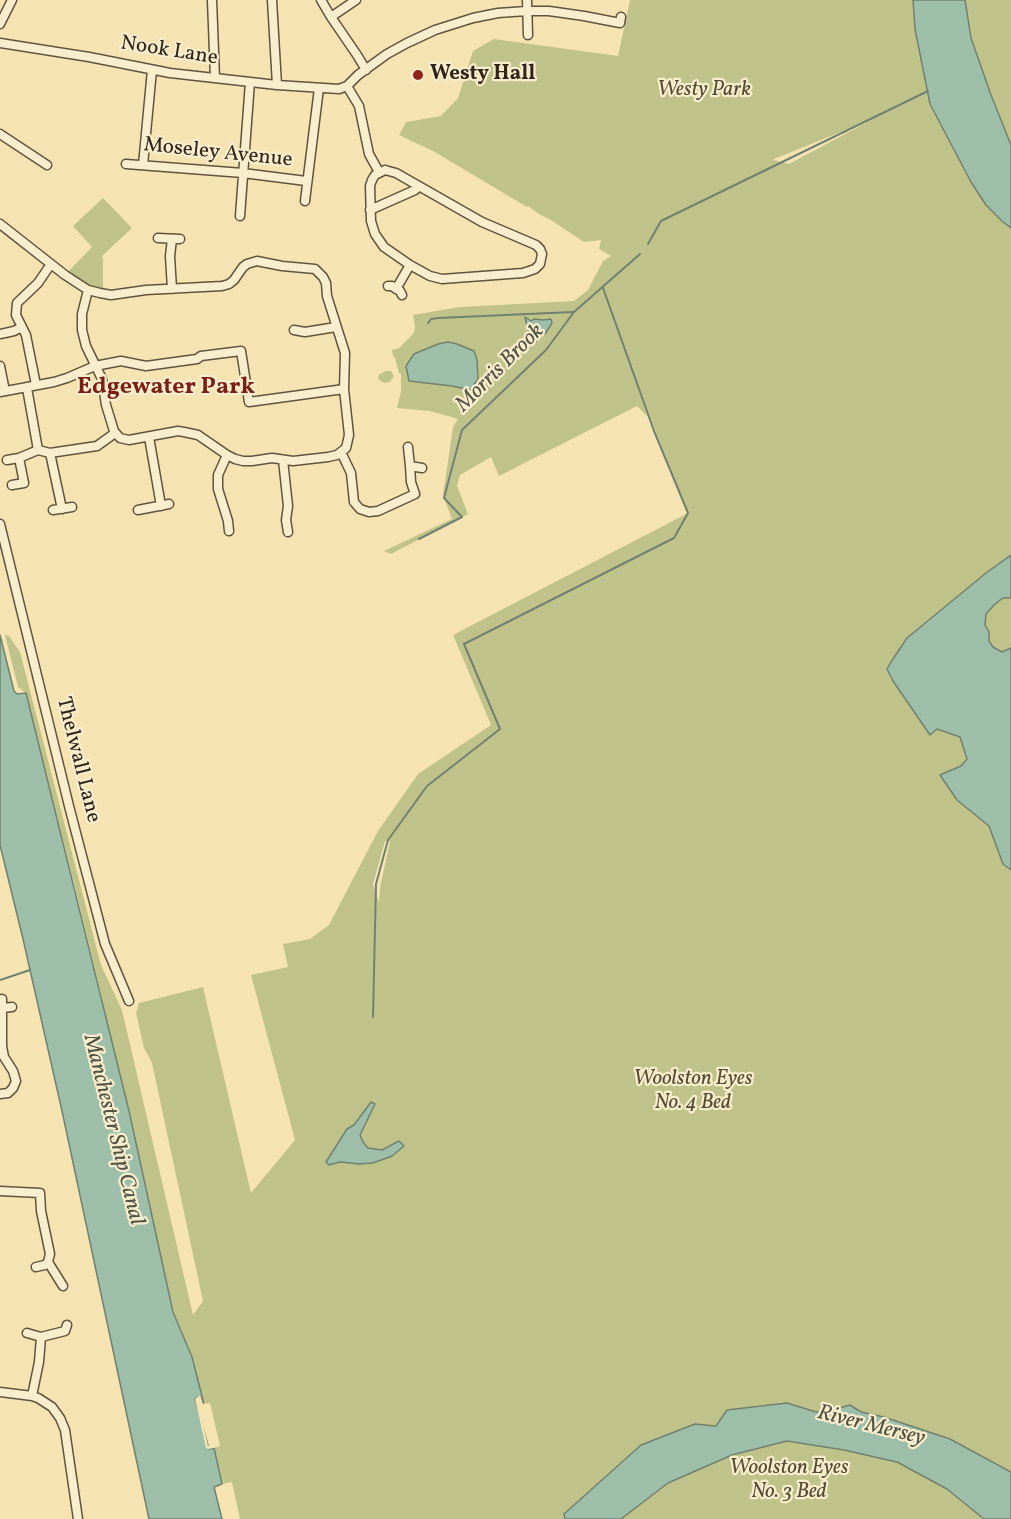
<!DOCTYPE html>
<html>
<head>
<meta charset="utf-8">
<style>
	body { margin:0 }
	canvas { display:block; background:#f5e4b1 }
</style>
</head>
<body>
<canvas width="1011" height="1519"></canvas>
<script>
const g = document.querySelector('canvas').getContext('2d');
g.lineJoin = 'round';
function paint(path, color) {
  g.fillStyle = color;
  g.fill(path, 'evenodd');
}
function poly(rows) {
  const path = new Path2D();
  for (const r of rows) {
    path.moveTo(r[0], r[1]);
    for (let i = 2; i < r.length; i += 2) path.lineTo(r[i], r[i + 1]);
  }
  return path;
}
function strokePath(path, color, width, dash) {
  g.strokeStyle = color;
  g.lineWidth = width;
  g.lineCap = dash ? 'butt' : 'round';
  g.setLineDash(dash || []);
  g.stroke(path);
}
function write(font, color, halo, rows, align = 'center') {
  g.font = font + ' Vollkorn,serif';
  g.lineWidth = 4.5;
  g.setLineDash([]);
  g.textBaseline = 'middle';
  g.strokeStyle = halo;
  g.fillStyle = color;
  for (const [text, x, y, turn = 0] of rows) {
    g.save();
    g.translate(x, y);
    g.rotate((+turn || 0) * Math.PI / 180);
    g.textAlign = isNaN(turn) ? turn : align;
    if (halo) g.strokeText(text, 0, 0);
    g.fillText(text, 0, 0);
    g.restore();
  }
}
const green = poly([
	[630,0,913,0,915,29,930,104,971,182,986,205,1003,222,1011,228,1011,1472,950,1439,884,1417,861,1412,851,1405,832,1410,816,1412,787,1403,727,1410,716,1426,641,1445,564,1514,565,1519,240,1519,232,1482,222,1484,214,1448,220,1446,210,1403,204,1404,192,1357,173,1312,101,994,76,891,26,693,18,687,5,635,9,636,20,652,101,965,122,1010,193,1315,203,1301,152,1063,144,1048,136,1013,139,1003,203,987,251,1193,295,1140,251,975,288,967,283,944,310,939,329,925,378,831,418,774,491,725,453,635,688,513,643,400,647,416,637,406,499,476,491,457,460,475,457,486,468,514,391,554,384,551,452,519,443,495,453,427,458,419,430,411,397,408,401,391,401,374,399,373,395,358,393,356,392,350,399,348,414,333,415,327,413,315,460,307,574,301,588,290,603,261,611,256,599,249,601,240,584,242,551,220,539,214,528,206,527,207,433,151,399,135,406,122,441,116,458,98,473,51,494,39,618,56],
	[873,119,789,164,774,160,774,159],
	[385,841,390,841,380,888,379,902,373,884],
	[965,0,1011,0,1011,144,991,95,971,38],
	[103,198,132,228,102,256,103,260,103,293,65,275,92,247,73,226],
	[386,371,391,371,394,376,390,382,384,383,379,380,378,377,380,374],
	[787,1441,844,1450,897,1462,947,1489,984,1519,621,1519,668,1483,732,1455]
]);
const water = poly([
	[913,0,965,0,971,38,991,95,1011,145,1011,228,1003,222,986,205,971,182,930,104,915,29,913,0],
	[525,317,531,321,534,319,543,320,551,319,552,323,545,334,538,336,536,342,530,339,525,317],
	[448,342,457,344,474,351,477,360,478,379,470,390,452,386,409,381,406,366,414,354,438,344,448,342],
	[1011,555,1011,598,1003,598,994,605,986,614,985,625,989,632,989,641,993,647,1002,652,1011,648,1011,870,1003,864,989,826,957,800,940,775,961,766,967,759,960,737,937,729,930,735,893,681,887,669,891,662,907,638,986,573,1011,555],
	[0,635,14,691,17,694,26,693,129,1111,173,1312,192,1357,204,1404,203,1404,200,1396,195,1399,209,1449,214,1448,222,1484,214,1487,222,1519,149,1519,62,1111,23,939,0,845,0,635],
	[371,1102,375,1104,360,1135,363,1142,368,1148,382,1150,399,1141,404,1146,392,1156,373,1163,359,1164,340,1162,329,1165,326,1162,347,1129,354,1125,371,1102],
	[787,1403,816,1412,832,1410,850,1405,861,1412,884,1417,950,1439,1011,1472,1011,1519,984,1519,947,1489,897,1462,844,1450,787,1441,732,1455,668,1483,621,1519,565,1519,564,1514,641,1445,695,1424,716,1426,727,1410,787,1403]
]);
const pier = poly([
	[200,1395,203,1404,207,1403,206,1406,202,1407,198,1401,208,1446,215,1445,217,1447,209,1449,206,1448,195,1399]
]);
const stream = poly([
	[648,244,661,221,928,91],
	[428,323,431,319,438,318,573,312],
	[419,539,462,517,444,498,462,430,546,350,574,312,640,254],
	[0,980,30,970],
	[373,1017,376,884,388,840,427,786,500,729,464,644,674,538,688,513,654,431,603,288]
]);
const street = poly([
	[212,0,215,78],
	[272,0,277,85],
	[321,0,331,17,357,55,366,70],
	[527,0,528,35],
	[331,17,356,0],
	[0,24,12,0],
	[0,43,89,57,170,73,277,85,339,89,347,86,358,75,387,54,407,43,435,30,473,18,498,13,527,11,549,11,584,16,620,23,621,17],
	[347,86,359,106,369,154,379,172],
	[0,134,47,165],
	[126,164,243,173,306,181],
	[143,165,152,70],
	[385,170,396,173,482,222,536,245,540,249,542,254,540,264,535,269,523,273,442,279,430,276,410,265,384,247,375,234,371,221,370,186,372,180,375,175,385,170],
	[305,201,319,88],
	[370,210,415,190,418,187],
	[240,216,250,82],
	[0,224,65,275,88,290,100,293,111,295,146,290,222,286,229,284,234,280,243,267,247,264,257,261,282,266,315,269,323,277,326,283,327,296,345,353,344,389,349,435,346,448,337,455,328,457,293,461,272,458,252,461,243,461,235,459,227,455,198,435,184,432,178,431,129,440,120,438,114,431,106,405,102,379,86,346,82,330,82,314,88,290],
	[158,238,180,239],
	[388,286,392,286,400,291,402,295],
	[172,289,170,256,172,239],
	[396,289,410,265],
	[294,330,305,332,336,327],
	[0,334,14,331,22,327],
	[0,366,5,391],
	[36,385,26,335,16,315,17,303,38,283,51,264],
	[27,388,38,450],
	[0,392,54,382,67,378,95,366,121,361,146,366,197,359,201,356,241,351,249,402,344,389],
	[149,437,161,506],
	[408,447,410,466,422,468],
	[341,452,351,473,354,502,360,509,369,512,378,511,415,494,411,482,410,466],
	[50,453,62,509],
	[227,455,218,475,218,489,228,521,229,531],
	[7,460,19,458,38,450,50,453,97,446,115,433],
	[283,460,288,506,286,520,288,532],
	[12,485,24,483,19,458],
	[53,510,72,507],
	[138,510,169,504],
	[0,524,69,806,105,944,129,1001],
	[2,1008,12,1007],
	[0,1094,8,1093,13,1088,16,1081,13,1071,4,1057,2,1046,2,999],
	[0,1191,40,1193,41,1211,50,1254,48,1262,45,1265,36,1267],
	[48,1262,63,1286],
	[27,1333,41,1337],
	[0,1392,32,1396,38,1398,52,1407,60,1418,65,1430,78,1519],
	[32,1396,39,1362,41,1337,65,1331,67,1325]
]);
const markers = [
	[418,75,6,"#8f2418"]
];
const streetNames = [
	["Nook Lane",169,52,9],
	["Moseley Avenue",218,154,6],
	["Thelwall Lane",77,760,76]
];
const poiNames = [
	["Westy Hall",430,75]
];
const parkNames = [
	["Westy Park",704,91],
	["Woolston Eyes",693,1080],
	["No. 4 Bed",693,1104],
	["Woolston Eyes",789,1469],
	["No. 3 Bed",789,1493]
];
const waterNames = [
	["Morris Brook",501,369,-45],
	["Manchester Ship Canal",112,1130,76],
	["River Mersey",871,1427,14]
];
const quarterNames = [
	["Edgewater Park",166,389]
];
paint(green, '#c0c389');
paint(water, '#9dbfa9');
strokePath(water, '#71816f', 1.5);
paint(pier, '#f5e4b1');
strokePath(stream, '#71816f', 2);
strokePath(street, '#60543f', 11);
strokePath(street, '#f8edcc', 8);
for (const [x, y, r, color] of markers) {
  const dot = new Path2D();
  dot.arc(x, y, r, 0, 2 * Math.PI);
  g.fillStyle = color;
  g.fill(dot);
  strokePath(dot, '#f8edcc', 2);
}
write('21px', '#2f2419', '#f8edcc', streetNames);
write('bold 21px', '#2f2419', '#f8edcc', poiNames, 'left');
write('italic 21px', '#534c35', '#f8edcc', parkNames);
write('italic 22px', '#505244', '#f8edcc', waterNames);
write('bold 24px', '#7a1f14', '#f8edcc', quarterNames);
</script>
</body>
</html>
